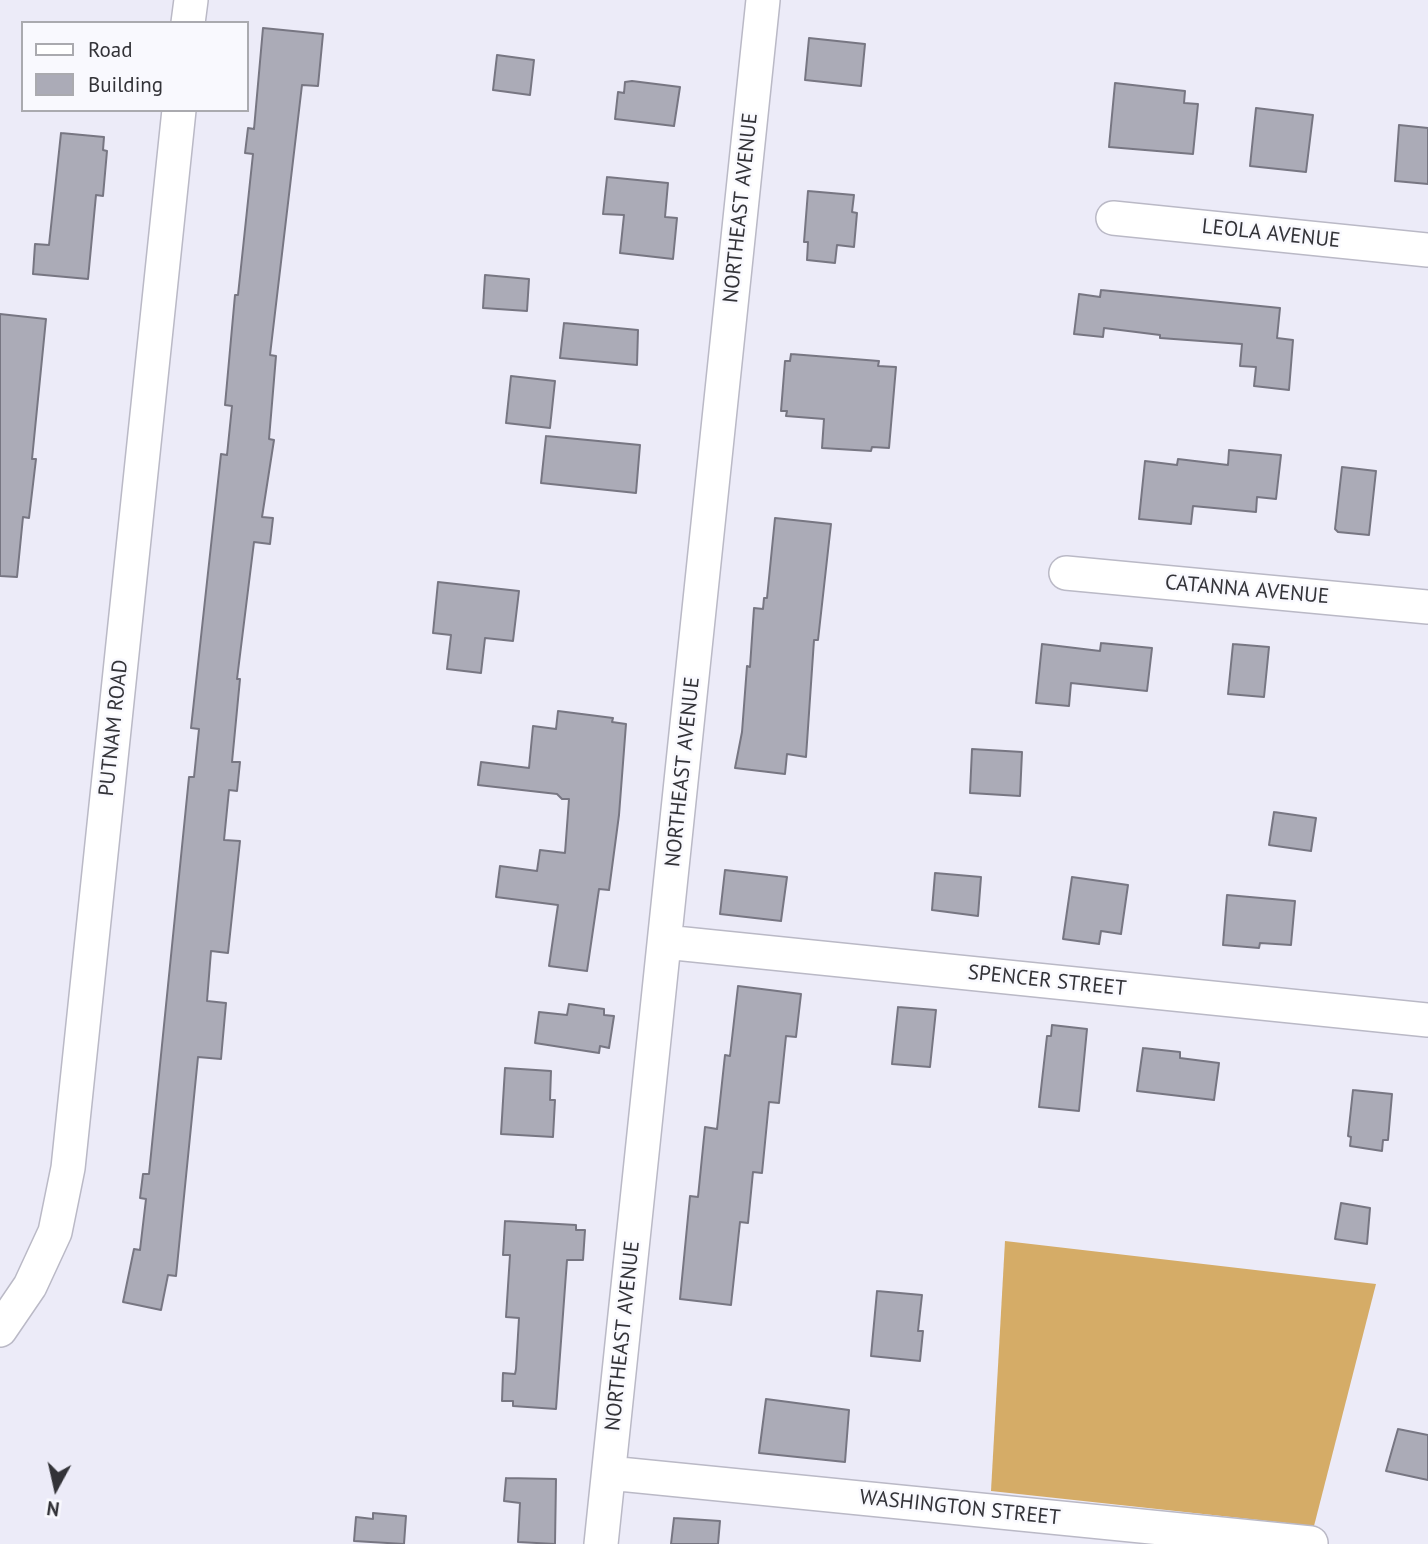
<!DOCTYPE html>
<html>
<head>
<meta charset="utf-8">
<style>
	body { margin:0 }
	#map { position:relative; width:1428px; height:1544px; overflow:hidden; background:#ecebf8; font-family:"PT Sans",sans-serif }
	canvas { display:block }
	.legend { position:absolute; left:21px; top:21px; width:228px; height:91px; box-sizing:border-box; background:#f9f9fe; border:2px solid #aaaaaf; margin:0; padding:9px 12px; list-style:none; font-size:21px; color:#333338 }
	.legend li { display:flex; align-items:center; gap:14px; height:35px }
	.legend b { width:35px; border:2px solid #aaaaaf }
	.north { position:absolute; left:21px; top:1453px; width:70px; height:70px; -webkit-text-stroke:5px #f9f9fe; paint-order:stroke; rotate:188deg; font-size:19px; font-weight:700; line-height:28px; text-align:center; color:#333338 }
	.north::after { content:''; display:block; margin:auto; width:24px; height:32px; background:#333338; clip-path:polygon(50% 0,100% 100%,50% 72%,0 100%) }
</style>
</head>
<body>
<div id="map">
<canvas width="1428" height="1544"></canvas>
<ul class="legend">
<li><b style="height:9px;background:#fff"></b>Road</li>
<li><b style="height:19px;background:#ababb7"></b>Building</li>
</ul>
<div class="north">N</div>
</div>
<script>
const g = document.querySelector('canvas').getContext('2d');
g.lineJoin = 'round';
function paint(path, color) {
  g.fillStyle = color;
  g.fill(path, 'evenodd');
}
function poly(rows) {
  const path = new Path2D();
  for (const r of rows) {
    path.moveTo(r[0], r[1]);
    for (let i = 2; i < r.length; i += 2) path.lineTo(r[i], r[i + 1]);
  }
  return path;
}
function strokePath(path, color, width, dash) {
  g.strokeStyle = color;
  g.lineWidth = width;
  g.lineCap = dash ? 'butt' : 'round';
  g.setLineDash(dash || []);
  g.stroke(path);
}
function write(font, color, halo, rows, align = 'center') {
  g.font = font + ' "PT Sans",sans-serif';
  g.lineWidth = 5;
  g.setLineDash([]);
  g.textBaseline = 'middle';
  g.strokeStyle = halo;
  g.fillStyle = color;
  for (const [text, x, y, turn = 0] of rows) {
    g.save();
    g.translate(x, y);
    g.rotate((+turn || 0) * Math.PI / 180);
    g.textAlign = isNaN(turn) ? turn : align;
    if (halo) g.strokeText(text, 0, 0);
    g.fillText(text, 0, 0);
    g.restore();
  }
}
const forest = poly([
	[1005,1241,1376,1284,1314,1526,991,1491]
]);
const building = poly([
	[263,28,323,34,318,86,302,85,270,355,276,356,269,439,274,440,262,517,273,518,270,544,254,542,237,679,240,679,232,762,240,762,237,791,229,790,224,840,240,841,228,953,211,951,207,1001,226,1003,221,1059,198,1057,176,1276,168,1275,161,1310,123,1302,134,1249,140,1250,146,1199,140,1198,143,1174,149,1174,189,777,194,777,199,729,191,728,221,454,227,455,232,406,225,405,235,295,238,295,253,154,245,153,248,128,254,129,263,28],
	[809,38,865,44,861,86,805,80,809,38],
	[497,55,534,60,530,95,493,90,497,55],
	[632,81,680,87,674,126,615,119,618,92,624,93,625,82,632,81],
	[1115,83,1185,91,1184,103,1198,104,1193,154,1109,147,1115,83],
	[1256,108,1313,115,1306,172,1250,166,1256,108],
	[1399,125,1428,128,1428,184,1395,181,1399,125],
	[61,133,104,137,103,150,107,151,103,196,96,195,88,279,33,274,35,244,49,245,61,133],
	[607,177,668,183,665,217,677,218,673,259,620,253,624,215,603,214,607,177],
	[808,191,854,195,852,212,857,213,854,247,837,245,835,263,807,260,808,242,804,242,808,191],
	[485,275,529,279,527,311,483,308,485,275],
	[1101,290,1280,308,1277,338,1293,340,1289,390,1254,386,1256,367,1240,366,1242,344,1160,338,1160,335,1104,328,1103,337,1074,334,1079,294,1100,297,1101,290],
	[0,314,46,319,32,459,36,459,29,518,23,517,17,577,0,576,0,314],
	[564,323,638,330,637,365,560,358,564,323],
	[791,354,879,361,878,366,896,367,889,448,872,447,871,451,822,448,824,419,786,416,787,411,781,411,785,361,790,361,791,354],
	[511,376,555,381,550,428,506,423,511,376],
	[546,436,640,445,636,493,541,483,546,436],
	[1229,450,1281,455,1276,499,1257,497,1256,512,1193,506,1191,524,1139,519,1145,461,1177,465,1178,459,1228,465,1229,450],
	[1342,467,1376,471,1369,535,1338,532,1335,529,1342,467],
	[775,518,831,524,818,640,814,640,806,757,787,754,785,774,735,768,742,732,747,666,750,667,754,608,763,609,764,598,767,598,775,518],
	[438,582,519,591,513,641,485,638,481,673,447,669,451,635,433,633,438,582],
	[1101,643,1152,648,1147,691,1071,683,1069,706,1036,703,1042,644,1100,651,1101,643],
	[1233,644,1269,647,1264,697,1228,694,1233,644],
	[558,711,613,718,612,722,626,724,619,815,609,890,599,889,587,971,549,966,558,905,496,897,500,866,537,871,540,850,565,853,569,799,562,799,557,794,478,785,481,762,529,768,533,726,556,729,558,711],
	[972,749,1022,752,1020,796,970,793,972,749],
	[1274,812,1316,818,1311,851,1269,845,1274,812],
	[725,870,787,877,781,921,720,914,725,870],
	[935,873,981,877,978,916,932,910,935,873],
	[1072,877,1128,885,1121,934,1101,931,1099,944,1063,939,1072,877],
	[1227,895,1295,901,1291,945,1260,943,1259,948,1223,945,1227,895],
	[738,986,801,994,796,1037,786,1036,779,1103,769,1102,762,1173,753,1172,748,1223,740,1222,731,1305,680,1299,690,1196,698,1197,705,1127,717,1129,725,1055,730,1056,738,986],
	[569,1004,604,1009,604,1015,614,1016,609,1048,600,1046,599,1053,535,1043,539,1012,567,1015,569,1004],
	[898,1007,936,1010,930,1067,892,1064,898,1007],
	[1052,1025,1087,1029,1079,1111,1039,1107,1047,1036,1051,1036,1052,1025],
	[1143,1048,1180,1052,1180,1058,1219,1063,1214,1100,1137,1091,1143,1048],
	[505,1068,551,1071,550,1100,555,1100,553,1137,501,1134,505,1068],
	[1353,1090,1392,1094,1388,1140,1383,1140,1382,1151,1350,1146,1351,1137,1348,1136,1353,1090],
	[1341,1203,1370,1208,1367,1244,1335,1239,1341,1203],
	[505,1221,576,1225,576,1230,585,1230,583,1260,567,1260,556,1409,513,1406,513,1401,502,1401,503,1373,515,1374,516,1369,519,1318,506,1317,510,1255,503,1255,505,1221],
	[877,1291,922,1295,918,1331,923,1331,920,1361,871,1356,877,1291],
	[766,1399,849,1410,845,1462,759,1453,766,1399],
	[1398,1429,1428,1435,1428,1480,1386,1471,1398,1429],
	[506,1478,556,1479,555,1544,518,1542,520,1503,504,1501,506,1478],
	[373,1513,406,1516,404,1544,354,1541,356,1517,373,1519,373,1513],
	[674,1518,720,1521,718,1544,671,1544,674,1518]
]);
const minor = poly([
	[188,23,191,0],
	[1113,218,1428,250],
	[1066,573,1428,607],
	[665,942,1428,1020],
	[0,1330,30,1286,55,1232,68,1168,179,110],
	[609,1473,1311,1543],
	[601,1544,763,0]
]);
const streetNames = [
	["NORTHEAST AVENUE",741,208,-84],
	["LEOLA AVENUE",1271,234,6],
	["CATANNA AVENUE",1247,590,5],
	["PUTNAM ROAD",114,728,-84],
	["NORTHEAST AVENUE",683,772,-84],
	["SPENCER STREET",1047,981,6],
	["NORTHEAST AVENUE",623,1336,-84],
	["WASHINGTON STREET",960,1508,6]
];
paint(forest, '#d5ac67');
paint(building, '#ababb7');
strokePath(building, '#777682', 2);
strokePath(minor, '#bab9c6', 36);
strokePath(minor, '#fff', 33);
write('21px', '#333338', '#f9f9fe', streetNames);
</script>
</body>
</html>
